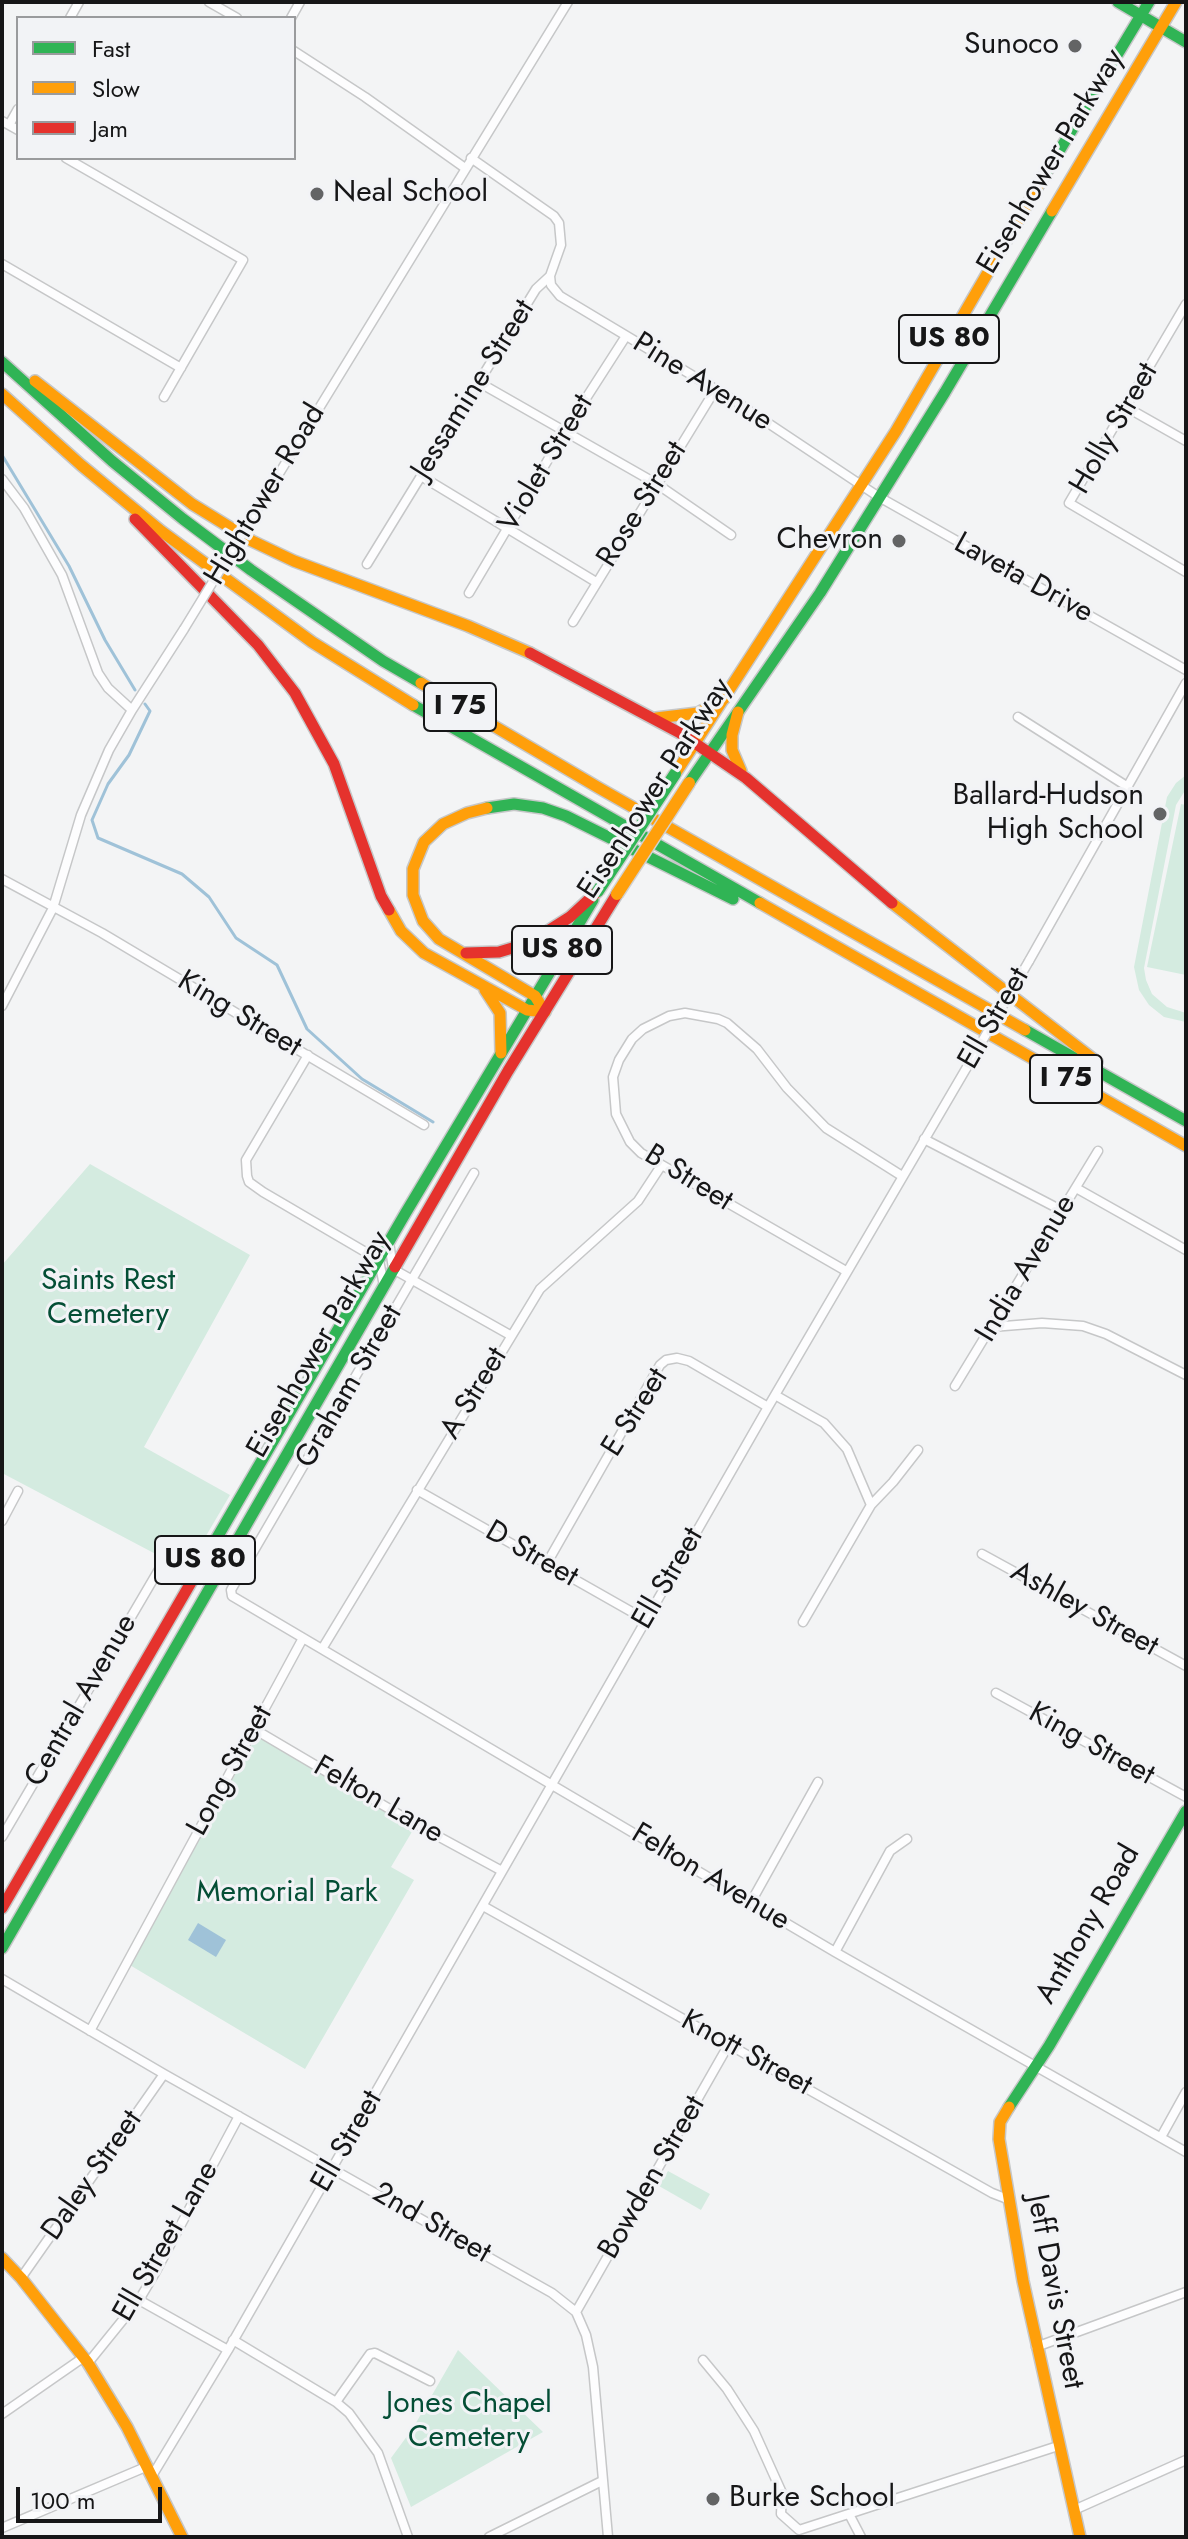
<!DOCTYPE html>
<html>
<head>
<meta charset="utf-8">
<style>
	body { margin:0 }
	#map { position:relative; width:1188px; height:2539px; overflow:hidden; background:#f3f4f5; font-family:Jost,sans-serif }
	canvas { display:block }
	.frame { position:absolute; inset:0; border:4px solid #161617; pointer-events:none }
	.legend { position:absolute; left:16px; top:16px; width:280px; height:144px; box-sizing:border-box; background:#f2f3f6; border:2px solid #9a9b9d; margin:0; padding:10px 14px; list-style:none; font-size:24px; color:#161617 }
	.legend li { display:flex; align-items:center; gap:16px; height:40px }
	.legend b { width:40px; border:2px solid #9a9b9d }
	.scale { position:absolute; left:16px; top:2487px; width:146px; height:36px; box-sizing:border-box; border:4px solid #161617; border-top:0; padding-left:10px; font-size:24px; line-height:28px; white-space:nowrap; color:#161617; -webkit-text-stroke:6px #f2f3f6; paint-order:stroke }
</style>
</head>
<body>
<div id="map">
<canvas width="1188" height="2539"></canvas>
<div class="frame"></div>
<ul class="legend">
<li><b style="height:10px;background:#30b455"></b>Fast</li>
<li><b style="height:10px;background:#ff9f0a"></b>Slow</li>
<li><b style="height:10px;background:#e5322d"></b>Jam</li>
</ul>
<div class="scale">100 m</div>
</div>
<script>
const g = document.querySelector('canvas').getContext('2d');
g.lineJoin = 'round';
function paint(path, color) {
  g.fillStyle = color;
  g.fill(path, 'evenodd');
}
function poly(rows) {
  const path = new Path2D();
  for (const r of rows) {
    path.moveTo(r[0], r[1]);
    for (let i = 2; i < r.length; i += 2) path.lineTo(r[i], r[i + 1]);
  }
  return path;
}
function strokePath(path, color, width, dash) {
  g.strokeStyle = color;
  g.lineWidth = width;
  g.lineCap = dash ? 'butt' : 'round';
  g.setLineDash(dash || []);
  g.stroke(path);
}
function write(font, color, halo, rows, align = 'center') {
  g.font = font + ' Jost,sans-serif';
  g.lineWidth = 6;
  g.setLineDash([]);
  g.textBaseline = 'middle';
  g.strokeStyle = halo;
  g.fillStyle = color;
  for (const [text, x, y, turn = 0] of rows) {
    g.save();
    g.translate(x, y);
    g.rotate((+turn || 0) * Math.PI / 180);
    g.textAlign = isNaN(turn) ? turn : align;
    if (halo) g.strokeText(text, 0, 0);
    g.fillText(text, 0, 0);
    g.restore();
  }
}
const green = poly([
	[1186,775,1186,789,1176,805,1144,968,1146,980,1152,994,1167,1007,1186,1013,1186,1022,1164,1017,1149,1005,1139,990,1134,967,1167,797,1176,783],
	[1181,804,1186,805,1186,975,1147,967],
	[90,1164,250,1255,144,1447,230,1495,186,1570,2,1473,2,1265],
	[259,1732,416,1825,391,1867,414,1880,305,2069,128,1964],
	[668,2171,710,2194,701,2210,659,2186],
	[458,2350,543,2432,411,2507,391,2458,413,2428]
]);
const water = poly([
	[198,1923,226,1940,216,1957,188,1940]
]);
const stream = poly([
	[2,455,69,566,105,640,135,690],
	[145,704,150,711,129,755,108,784,92,820,98,838,182,874,209,897,236,938,277,965,307,1029,362,1079,433,1122]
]);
const street = poly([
	[209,2,237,18],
	[70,18,79,2],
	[291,18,300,2],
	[294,51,365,97,465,168],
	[2,121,18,130],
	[9,125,18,109],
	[66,158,243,260,164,397],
	[2,264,181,368],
	[550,276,551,285,560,296,735,401,879,497,1186,670],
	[1186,304,1069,503,1186,572],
	[480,383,657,484,731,535],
	[1126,407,1186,441],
	[421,476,596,582],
	[2,479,24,508,62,575,98,673,108,688,132,710],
	[261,503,568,2],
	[367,564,536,289,550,276,561,245,559,223,554,216,471,158],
	[469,593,565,431,626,336],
	[573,622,715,390],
	[1018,717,1128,787],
	[2,879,102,933,424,1125],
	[1029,961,1186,683],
	[2,1006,53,908,81,815,109,750,132,710,184,629],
	[308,1055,246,1160,247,1176,249,1182,263,1192,379,1260,384,1286],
	[924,1139,1061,1210],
	[474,1173,231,1590,232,1596,835,1952,1186,2152],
	[1076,1188,1186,1250],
	[389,1242,393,1269,510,1335],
	[846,1271,641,1153,630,1142,616,1114,613,1077,619,1060,632,1039,643,1029,669,1016,685,1013,718,1019,727,1023,757,1049,787,1088,826,1128,902,1176],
	[992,1327,1042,1323,1083,1326,1106,1334,1186,1375],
	[955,1386,1098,1151],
	[775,1395,824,1423,847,1449,871,1505,803,1622],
	[417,1490,646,1620],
	[871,1505,893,1482,918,1450],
	[2,1521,18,1491],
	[982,1554,1186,1666],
	[547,1563,660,1365,666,1360,677,1358,689,1361,768,1407],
	[322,1649,540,1289,638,1201,661,1166],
	[996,1693,1186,1797],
	[254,1729,410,1821,502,1871],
	[2,1837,161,1566],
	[751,1902,818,1782],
	[483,1906,992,2193,1010,2200],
	[835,1952,890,1851,907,1839],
	[2,1979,164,2074,552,2293,576,2312,586,2335,593,2367,608,2537],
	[90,2031,303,1638],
	[1161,2137,1186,2092],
	[21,2278,164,2074],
	[139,2300,228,2350],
	[576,2312,729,2044],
	[233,2340,336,2402,349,2413,378,2453,408,2537],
	[1036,2347,1186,2292],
	[703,2360,727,2389,754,2431,782,2493,781,2514,799,2530,1058,2446],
	[88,2363,139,2300,155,2273,239,2116],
	[336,2402,370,2354,375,2353,430,2381],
	[2,2414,84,2357],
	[152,2476,228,2350,768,1407,967,1067],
	[1074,2510,1186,2460],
	[849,2514,861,2537],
	[2,2528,148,2466],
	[489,2537,602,2481]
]);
const fast = poly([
	[1118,2,1186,42],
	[1038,186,1149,2],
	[2,362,112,461,183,519,251,570,383,661,421,683],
	[413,705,760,903],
	[689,783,820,593,945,392,1052,211],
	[487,808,514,804,543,808,566,816,733,899],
	[1025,1030,1186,1121],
	[193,1579,405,1214,593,900],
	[2,1948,395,1267],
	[1009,2107,1049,2046,1186,1811]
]);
const slow = poly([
	[1052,211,1176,2],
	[35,381,192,504,252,541,294,561,468,626,530,653],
	[2,394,81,465,161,531,312,642,413,705],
	[421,683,599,788,1025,1030],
	[738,712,732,735,732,750,741,771],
	[656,718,698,713,724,699],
	[675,774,896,431,1038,186],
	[487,808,467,813,443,824,424,842,413,869,413,895,423,921,439,939,535,996,545,1012],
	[760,903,1186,1146],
	[892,903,1097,1062],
	[389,910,401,931,424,953,527,1010,545,1012],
	[485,990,500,1013,501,1053],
	[1009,2107,1000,2122,999,2139,1023,2281,1080,2537],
	[2,2258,21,2278,88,2363,127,2427,182,2537]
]);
const jam = poly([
	[135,519,258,645,295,693,334,764,381,896,389,910],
	[530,653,680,733,746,778,892,903],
	[466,953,499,952,529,943,570,917,598,891],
	[395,1267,508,1071,617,894],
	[2,1908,193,1579]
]);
const streetBridge = poly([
	[184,629,261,503],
	[967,1067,1029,961]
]);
const fastBridge = poly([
	[598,891,675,774]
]);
const slowBridge = poly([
	[617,894,689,783]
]);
const markers = [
	[1075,46,8,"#636465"],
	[317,194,8,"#636465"],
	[899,541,8,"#636465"],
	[1160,814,8,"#636465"],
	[713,2499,8,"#636465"]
];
const shields = [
	[949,339,100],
	[460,707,72],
	[562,950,100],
	[1066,1079,72],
	[205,1560,100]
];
const shieldNames = [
	["US 80",949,339],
	["I 75",460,707],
	["US 80",562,950],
	["I 75",1066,1079],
	["US 80",205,1560]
];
const poiNames = [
	["Sunoco",1059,46],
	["Neal School",333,194,"left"],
	["Chevron",883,541],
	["Ballard-Hudson",1144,797],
	["High School",1144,831],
	["Burke School",729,2499,"left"]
];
const streetNames = [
	["Eisenhower Parkway",1052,162,-59],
	["Pine Avenue",702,383,32],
	["Jessamine Street",474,390,-58],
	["Holly Street",1115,429,-60],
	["Violet Street",547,464,-59],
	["Hightower Road",266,495,-59],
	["Rose Street",643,505,-58],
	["Laveta Drive",1023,579,29],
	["Eisenhower Parkway",656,789,-57],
	["King Street",239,1015,31],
	["Ell Street",995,1019,-60],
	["B Street",688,1179,32],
	["India Avenue",1027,1269,-59],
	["Eisenhower Parkway",320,1345,-60],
	["Graham Street",350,1387,-60],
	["A Street",475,1394,-59],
	["E Street",636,1413,-58],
	["D Street",531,1555,30],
	["Ell Street",669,1579,-60],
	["Ashley Street",1084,1610,29],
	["Central Avenue",82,1701,-60],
	["King Street",1091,1745,29],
	["Long Street",231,1771,-61],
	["Felton Lane",378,1801,30],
	["Felton Avenue",710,1878,31],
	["Anthony Road",1089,1925,-60],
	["Knott Street",746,2054,29],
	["Ell Street",348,2142,-60],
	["Daley Street",93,2176,-55],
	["Bowden Street",653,2178,-60],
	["2nd Street",431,2224,30],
	["Ell Street Lane",167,2242,-60],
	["Jeff Davis Street",1054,2292,79]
];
const parkNames = [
	["Saints Rest",108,1282],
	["Cemetery",108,1316],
	["Memorial Park",287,1894],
	["Jones Chapel",469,2405],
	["Cemetery",469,2439]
];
paint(green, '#d4ebe0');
paint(water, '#9fc2d8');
strokePath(stream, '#9fc2d8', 3);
strokePath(street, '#c6c7c8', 11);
strokePath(fast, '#c6c7c8', 14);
strokePath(slow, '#c6c7c8', 14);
strokePath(jam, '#c6c7c8', 14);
strokePath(street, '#fdfdfe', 8);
strokePath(fast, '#30b455', 11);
strokePath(slow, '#ff9f0a', 11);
strokePath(jam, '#e5322d', 11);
strokePath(streetBridge, '#c6c7c8', 11, []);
strokePath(fastBridge, '#d1d1d1', 15, []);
strokePath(slowBridge, '#d1d1d1', 15, []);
strokePath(streetBridge, '#fdfdfe', 8);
strokePath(fastBridge, '#30b455', 12);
strokePath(slowBridge, '#ff9f0a', 12);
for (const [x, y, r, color] of markers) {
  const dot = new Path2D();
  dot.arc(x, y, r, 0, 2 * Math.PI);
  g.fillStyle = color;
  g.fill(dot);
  strokePath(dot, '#f2f3f6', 3);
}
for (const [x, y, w] of shields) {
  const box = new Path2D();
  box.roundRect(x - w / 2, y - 24, w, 48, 6);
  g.fillStyle = '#f2f3f6';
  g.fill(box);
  strokePath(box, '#161617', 2);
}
write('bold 28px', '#161617', null, shieldNames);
write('30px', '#161617', '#f2f3f6', poiNames, 'right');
write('30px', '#161617', '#f2f3f6', streetNames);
write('30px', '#044e35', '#f2f3f6', parkNames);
</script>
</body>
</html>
